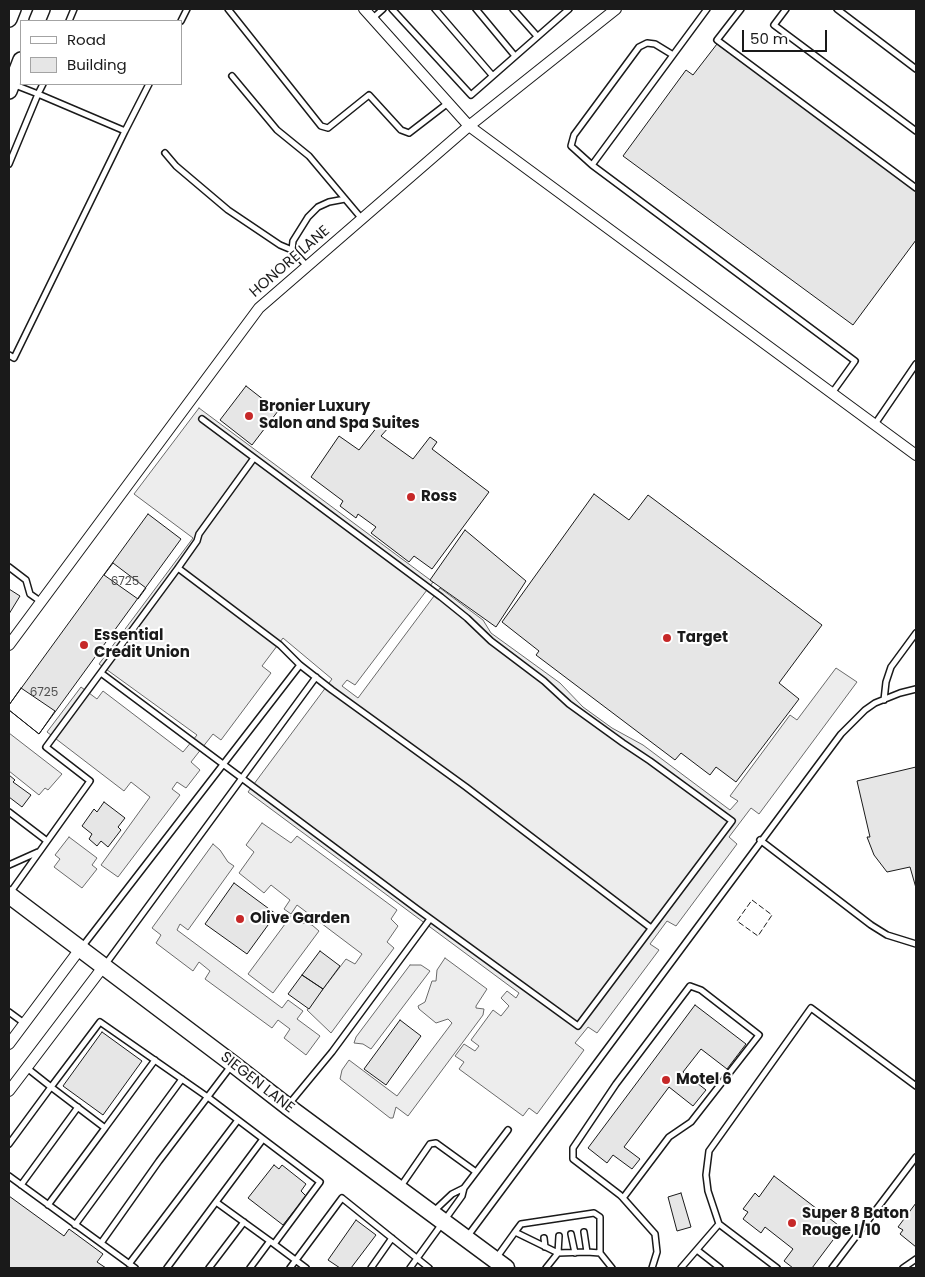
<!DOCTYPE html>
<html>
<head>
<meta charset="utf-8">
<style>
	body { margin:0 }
	#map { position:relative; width:925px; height:1277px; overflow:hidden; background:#fff; font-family:Poppins,sans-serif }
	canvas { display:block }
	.frame { position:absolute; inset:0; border:10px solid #1a1a1a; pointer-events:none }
	.legend { position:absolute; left:20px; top:20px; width:162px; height:65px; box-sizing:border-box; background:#fff; border:1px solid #a3a3a3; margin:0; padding:6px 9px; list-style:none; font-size:15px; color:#1a1a1a }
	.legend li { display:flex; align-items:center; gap:10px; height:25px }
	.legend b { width:25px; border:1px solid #a3a3a3 }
	.scale { position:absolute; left:742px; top:30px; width:85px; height:22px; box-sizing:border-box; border:2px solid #1a1a1a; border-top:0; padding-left:6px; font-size:15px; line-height:18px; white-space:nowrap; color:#1a1a1a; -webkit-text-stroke:4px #fff; paint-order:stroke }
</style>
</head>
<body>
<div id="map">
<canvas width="925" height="1277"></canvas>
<div class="frame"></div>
<ul class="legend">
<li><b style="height:6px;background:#fff"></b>Road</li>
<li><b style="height:14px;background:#e6e6e6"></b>Building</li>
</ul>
<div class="scale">50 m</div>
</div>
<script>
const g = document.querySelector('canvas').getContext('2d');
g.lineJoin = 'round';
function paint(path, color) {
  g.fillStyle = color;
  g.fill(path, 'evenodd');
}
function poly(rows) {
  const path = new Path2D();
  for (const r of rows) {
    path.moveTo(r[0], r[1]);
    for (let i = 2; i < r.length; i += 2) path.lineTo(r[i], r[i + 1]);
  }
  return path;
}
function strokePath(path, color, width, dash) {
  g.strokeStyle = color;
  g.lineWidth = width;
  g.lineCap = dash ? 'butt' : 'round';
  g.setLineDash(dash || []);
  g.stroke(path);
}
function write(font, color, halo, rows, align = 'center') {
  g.font = font + ' Poppins,sans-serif';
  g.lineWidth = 4;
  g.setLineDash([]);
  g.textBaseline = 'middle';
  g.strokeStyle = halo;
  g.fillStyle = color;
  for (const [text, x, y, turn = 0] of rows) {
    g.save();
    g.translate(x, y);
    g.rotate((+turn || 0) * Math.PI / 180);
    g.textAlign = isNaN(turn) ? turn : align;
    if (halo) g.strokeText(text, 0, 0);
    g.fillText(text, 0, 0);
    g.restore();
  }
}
const built = poly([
	[199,408,433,582,355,685,347,680,342,686,358,698,440,588,483,620,491,633,560,683,583,707,612,728,643,745,730,810,738,801,730,796,790,715,797,720,836,668,857,682,759,814,751,808,729,837,737,844,676,926,667,921,650,944,659,950,597,1033,588,1027,575,1043,584,1050,537,1114,529,1108,523,1116,459,1069,464,1062,455,1056,464,1044,475,1051,479,1046,471,1040,493,1010,501,1016,509,1006,501,998,507,991,516,998,519,993,248,792,332,679,283,638,262,666,271,673,221,740,213,734,191,762,200,770,186,788,177,782,172,789,180,795,118,877,101,865,150,797,131,782,124,791,47,732,81,687,97,699,103,691,183,752,197,735,99,664,193,538,134,494,199,408],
	[9,733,62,774,48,790,45,788,39,795,9,771,9,733],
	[262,823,291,843,297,836,397,910,391,919,398,926,387,942,394,948,331,1033,307,1010,346,959,355,964,362,954,297,905,291,914,284,909,290,900,271,885,264,893,239,873,254,852,246,845,262,823],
	[69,837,97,858,92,865,97,869,82,888,54,867,60,859,55,855,69,837],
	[213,844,220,850,228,862,234,866,188,930,180,924,177,930,282,1008,288,1000,303,1011,297,1019,320,1036,306,1055,284,1038,290,1029,278,1020,272,1028,205,979,210,971,199,962,193,971,156,943,161,935,152,928,213,844],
	[291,916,298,922,312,925,319,931,273,993,248,974,291,916],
	[445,958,487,989,476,1006,476,1008,484,1009,483,1015,408,1116,396,1107,393,1118,390,1118,340,1079,342,1070,349,1060,397,1096,452,1023,448,1019,436,1023,419,1009,418,1006,425,1002,432,981,436,981,437,970,445,958],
	[410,965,421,965,430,971,371,1049,363,1044,354,1043,356,1037,410,965]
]);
const building = poly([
	[717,44,916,191,916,240,853,325,623,156,686,70,693,75,717,44],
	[246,386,278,411,252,445,220,420,246,386],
	[381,422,389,427,381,436,413,459,430,437,437,442,432,449,489,492,432,569,414,556,409,562,371,533,376,527,358,514,356,518,340,506,343,501,311,477,339,436,359,450,381,422],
	[594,494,629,520,648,495,822,625,779,683,799,699,736,782,716,767,710,775,681,753,675,760,536,655,539,651,502,622,594,494],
	[148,514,181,539,39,734,9,710,9,705,148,514],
	[465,530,526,581,496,627,430,580,465,530],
	[113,563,146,588,138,599,104,575,113,563],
	[9,589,20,596,9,614,9,589],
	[21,688,55,711,39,734,9,710,9,705,21,688],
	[916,767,916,888,910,867,887,872,874,855,867,837,870,837,857,781,916,767],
	[9,775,15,780,13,782,31,795,22,807,9,797,9,775],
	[104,802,125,818,118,827,121,830,108,847,101,841,97,846,89,839,92,834,82,826,94,809,97,812,104,802],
	[234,883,276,914,247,954,205,924,234,883],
	[320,951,340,966,323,989,302,975,320,951],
	[302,975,323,989,309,1009,288,994,302,975],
	[695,1005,746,1044,727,1069,701,1049,683,1072,706,1090,693,1106,669,1087,624,1147,640,1159,632,1169,613,1155,607,1163,588,1148,695,1005],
	[400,1020,421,1036,386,1085,364,1069,400,1020],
	[102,1032,142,1061,103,1115,63,1086,102,1032],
	[274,1165,279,1169,282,1165,306,1184,301,1191,306,1196,283,1225,248,1198,274,1165],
	[774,1176,842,1228,812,1268,793,1268,784,1261,793,1249,765,1227,761,1233,743,1219,748,1212,743,1209,755,1193,759,1197,774,1176],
	[681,1193,691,1227,677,1231,668,1197,681,1193],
	[9,1196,64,1236,69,1229,103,1254,97,1262,106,1268,9,1268,9,1196],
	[916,1203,916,1247,900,1234,903,1230,898,1227,916,1203],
	[356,1220,376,1235,351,1268,340,1268,328,1260,356,1220]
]);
const lane = poly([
	[228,9,321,126,328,128,369,95,401,130,409,133,448,103],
	[392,9,471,95,569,9],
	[435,9,492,75],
	[476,9,515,56],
	[513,9,537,36],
	[707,9,592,165,855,361,832,393],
	[741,9,717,40,916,188],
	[786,9,774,25,916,131],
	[837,9,916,69],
	[373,18,383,9],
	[69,21,74,9],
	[181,21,187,9],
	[232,76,277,130,309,156,362,219],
	[125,131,149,84],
	[165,153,176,166,228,210,280,245,292,250],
	[9,164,38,94,15,85],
	[592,165,571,146,574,135,639,47,647,43,655,44,673,55],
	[307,266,292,250,293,241,308,217,318,207,329,202,345,199],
	[9,355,14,358,125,131,38,94,43,84],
	[875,424,916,364],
	[9,567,26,580,30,594,40,601],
	[178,568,280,645,300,665,332,690,466,787,651,928],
	[101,673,417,909,578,1026,732,821,650,761,623,743,569,704,544,681,491,641,467,618,441,597,202,419],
	[884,700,886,682,891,667,916,633],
	[9,812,47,841],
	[760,840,871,925,887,935,916,944],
	[9,865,38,852],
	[10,893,90,781,46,747,178,568,197,541,199,534,254,458],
	[82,947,300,665],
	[105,965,316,677],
	[9,1012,24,1023],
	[289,1104,332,1052,430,919],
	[105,1128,155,1060],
	[263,1139,216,1202,274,1244],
	[9,1144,51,1087,27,1068],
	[9,1176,135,1268],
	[21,1185,78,1107],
	[401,1186,430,1144,436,1143,476,1172],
	[464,1188,508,1130],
	[623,1198,669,1137,691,1122,759,1035,701,990,690,986,616,1084,573,1148,573,1159,620,1195,623,1198,655,1234,657,1252,652,1268],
	[48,1205,105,1128,51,1087,100,1022,209,1098,320,1182,274,1244,306,1268],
	[719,1224,777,1268],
	[75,1225,182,1079],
	[515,1232,521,1224,594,1213,600,1217,600,1253],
	[584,1232,587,1252],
	[571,1234,575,1253],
	[467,1237,841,734,865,710,875,703,900,693,916,689],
	[544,1238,545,1247],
	[101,1243,159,1161,231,1066],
	[697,1250,720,1268],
	[497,1257,515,1232,558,1253,559,1236],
	[129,1264,238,1120],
	[167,1268,216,1202],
	[209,1268,244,1222],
	[250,1268,270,1241],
	[290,1268,342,1198,429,1268],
	[371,1268,392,1238],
	[410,1268,462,1196,464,1188,452,1194,434,1211],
	[546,1268,558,1253,587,1252,600,1253,612,1268],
	[681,1268,719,1224,708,1191,706,1175,709,1151,811,1008,916,1086],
	[832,1268,916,1157],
	[903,1268,916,1259]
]);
const street = poly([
	[364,9,469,126,916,455],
	[9,645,259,308,469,126,616,9],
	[9,1044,80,949],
	[9,1091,103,967]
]);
const secondary = poly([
	[9,19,13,9],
	[37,21,42,9],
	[9,91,21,60]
]);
const primary = poly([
	[9,895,233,1064,287,1106,506,1268]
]);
const fence = poly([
	[752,900,772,915,758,936,737,921,752,900]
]);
const markers = [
	[249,416,5,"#c62828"],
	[411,497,5,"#c62828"],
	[667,638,5,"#c62828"],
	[84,645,5,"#c62828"],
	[240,919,5,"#c62828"],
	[666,1080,5,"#c62828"],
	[792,1223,5,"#c62828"]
];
const numberNames = [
	["6725",125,582],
	["6725",44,693]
];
const streetNames = [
	["HONORE LANE",290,262,-41],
	["SIEGEN LANE",257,1083,38]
];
const poiNames = [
	["Bronier Luxury",259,407],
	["Salon and Spa Suites",259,424],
	["Ross",421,497],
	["Essential",94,636],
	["Credit Union",94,653],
	["Target",677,638],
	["Olive Garden",250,919],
	["Motel 6",676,1080],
	["Super 8 Baton",802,1214],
	["Rouge I/10",802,1231]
];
paint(built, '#ededed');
strokePath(built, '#6a6a6a', 1);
paint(building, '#e6e6e6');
strokePath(building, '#1a1a1a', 1);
strokePath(lane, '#1a1a1a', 8);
strokePath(street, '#1a1a1a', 12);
strokePath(secondary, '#1a1a1a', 18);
strokePath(primary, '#1a1a1a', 19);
strokePath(lane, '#fff', 5);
strokePath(street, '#fff', 10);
strokePath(secondary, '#fff', 15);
strokePath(primary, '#fff', 16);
strokePath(fence, '#1a1a1a', 1, [6, 2.5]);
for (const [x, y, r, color] of markers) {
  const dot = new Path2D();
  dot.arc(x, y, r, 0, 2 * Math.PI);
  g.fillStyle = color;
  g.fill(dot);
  strokePath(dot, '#fff', 2);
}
write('12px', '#4d4d4d', null, numberNames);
write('15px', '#1a1a1a', '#fff', streetNames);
write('bold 15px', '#1a1a1a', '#fff', poiNames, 'left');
</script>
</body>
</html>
